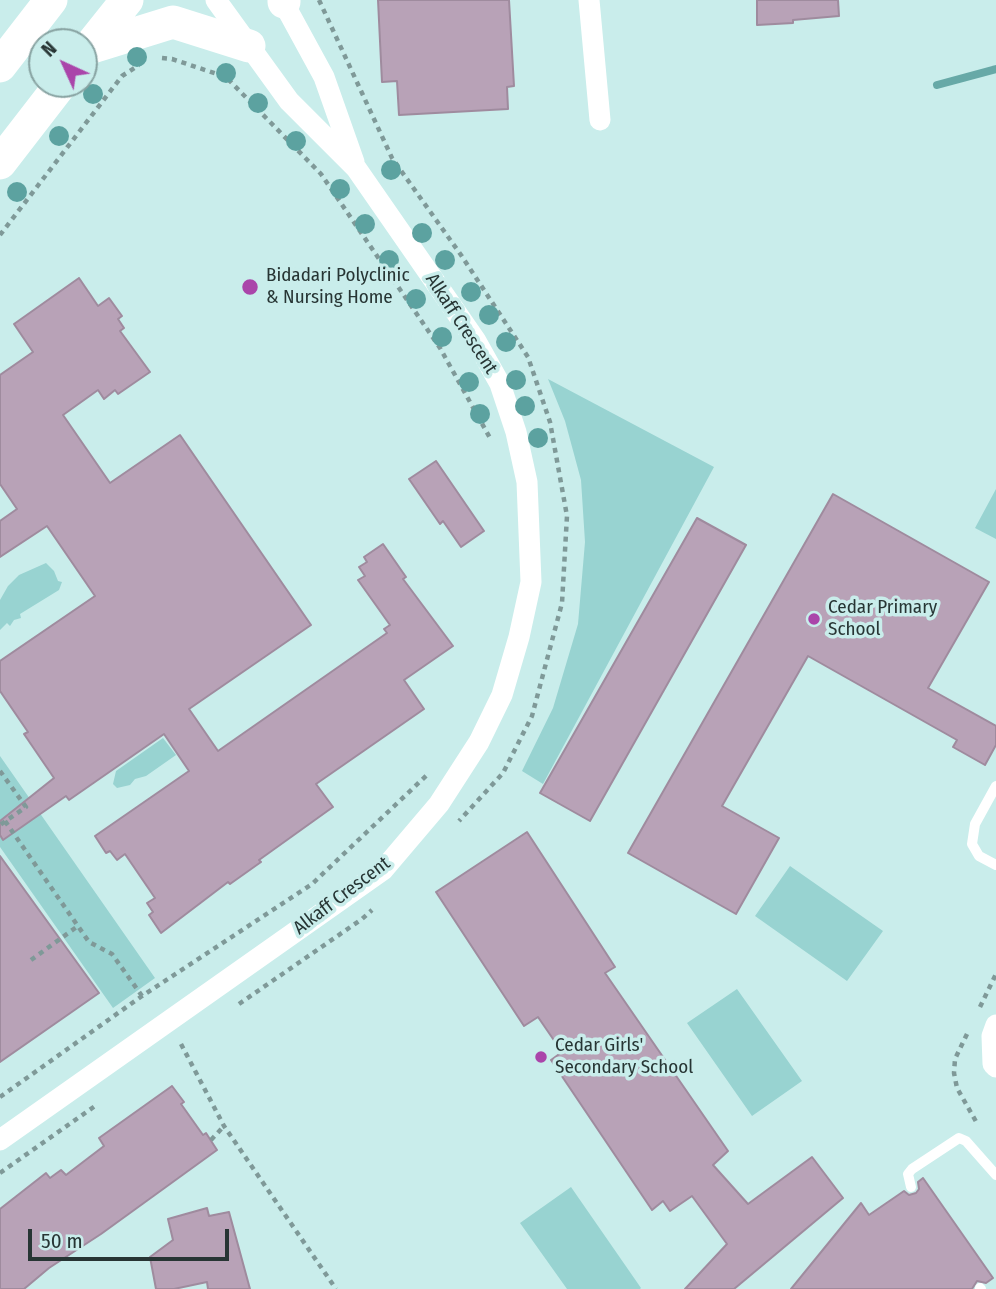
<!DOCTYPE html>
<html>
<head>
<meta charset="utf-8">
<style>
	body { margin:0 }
	#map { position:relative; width:996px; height:1289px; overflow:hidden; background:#c9edeb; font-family:"Fira Sans Condensed",sans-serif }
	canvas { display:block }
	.north { position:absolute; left:28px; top:28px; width:70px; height:70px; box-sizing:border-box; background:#c9edeb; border:2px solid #88a3a2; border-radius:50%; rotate:315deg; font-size:19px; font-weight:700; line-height:28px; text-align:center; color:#273534 }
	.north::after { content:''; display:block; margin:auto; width:24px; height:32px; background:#aa45aa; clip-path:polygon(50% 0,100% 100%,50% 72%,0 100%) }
	.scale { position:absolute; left:28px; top:1229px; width:201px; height:32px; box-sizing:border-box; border:4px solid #273534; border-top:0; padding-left:9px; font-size:21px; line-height:24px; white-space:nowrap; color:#273534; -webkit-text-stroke:5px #c9edeb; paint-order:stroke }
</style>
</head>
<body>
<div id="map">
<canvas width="996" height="1289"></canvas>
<div class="north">N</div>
<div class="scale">50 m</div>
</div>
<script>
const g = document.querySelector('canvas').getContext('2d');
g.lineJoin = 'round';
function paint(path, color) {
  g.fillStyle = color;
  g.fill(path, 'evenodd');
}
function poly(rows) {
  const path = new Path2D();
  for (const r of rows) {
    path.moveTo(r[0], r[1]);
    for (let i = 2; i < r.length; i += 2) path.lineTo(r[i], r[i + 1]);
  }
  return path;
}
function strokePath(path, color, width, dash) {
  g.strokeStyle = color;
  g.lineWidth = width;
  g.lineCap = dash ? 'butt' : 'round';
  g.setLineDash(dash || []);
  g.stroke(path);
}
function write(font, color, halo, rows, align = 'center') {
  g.font = font + ' "Fira Sans Condensed",sans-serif';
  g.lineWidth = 7;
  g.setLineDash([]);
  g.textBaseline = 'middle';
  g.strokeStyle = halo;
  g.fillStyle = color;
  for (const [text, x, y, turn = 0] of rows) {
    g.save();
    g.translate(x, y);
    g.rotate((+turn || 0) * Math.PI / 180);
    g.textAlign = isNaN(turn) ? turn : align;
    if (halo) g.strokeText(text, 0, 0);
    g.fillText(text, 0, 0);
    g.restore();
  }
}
const green = poly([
	[548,379,714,467,543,784,522,771,553,708,578,624,585,542,581,480,565,421],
	[996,489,996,539,975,528],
	[46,563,54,571,58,581,62,582,59,590,20,614,21,618,14,620,10,626,7,623,0,630,0,600,8,586,19,575],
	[163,738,176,755,146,776,135,779,130,785,117,788,113,784,116,771],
	[0,756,155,978,113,1008,0,847],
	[790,866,883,931,847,981,755,916],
	[737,989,802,1081,752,1116,687,1023],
	[571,1187,641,1288,640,1289,567,1289,520,1223]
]);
const stream = poly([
	[937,85,996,69]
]);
const building = poly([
	[378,0,509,0,514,86,507,87,508,109,399,115,397,81,382,82,378,0],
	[757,0,838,0,839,16,793,20,793,23,757,25,757,0],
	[79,278,98,306,109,298,122,316,118,319,124,328,120,331,150,372,118,394,115,390,104,399,98,390,63,415,110,483,180,435,311,625,189,709,218,751,387,633,384,629,390,625,358,580,365,576,359,567,367,562,364,557,383,544,406,577,403,579,453,646,404,680,424,709,316,784,333,807,259,860,261,862,230,884,228,882,161,933,149,915,153,912,147,903,155,898,125,854,117,860,110,851,106,853,95,836,189,771,164,734,69,800,66,796,3,840,0,835,0,821,54,778,24,734,28,732,0,691,0,661,95,596,47,526,0,557,0,521,17,509,0,484,0,375,33,352,14,324,79,278],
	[436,461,484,531,461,547,443,521,440,524,409,479,436,461],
	[833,494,989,582,928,688,996,726,996,745,985,765,953,747,957,740,808,656,722,806,779,838,736,914,628,853,833,494],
	[697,518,746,545,590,821,540,793,697,518],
	[527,832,615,967,605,973,728,1151,713,1165,748,1204,812,1157,843,1198,734,1289,685,1289,727,1244,692,1196,670,1211,663,1201,652,1210,551,1060,562,1052,538,1017,524,1026,436,892,527,832],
	[0,856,99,993,0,1062,0,856],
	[172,1086,184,1102,181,1104,203,1135,206,1133,217,1150,101,1234,49,1268,24,1289,0,1289,0,1209,46,1173,50,1178,61,1170,66,1175,104,1146,99,1138,172,1086],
	[923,1178,993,1278,986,1283,977,1281,972,1289,791,1289,861,1203,869,1215,904,1191,909,1195,916,1193,919,1189,918,1182,923,1178],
	[207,1208,209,1216,229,1212,250,1289,208,1289,207,1282,174,1289,156,1289,150,1257,173,1240,168,1219,207,1208]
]);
const path = poly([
	[319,0,392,158,461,255,528,357,550,422,567,516,562,603,532,716,503,773,459,821],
	[162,58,172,59,226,77,321,174,440,348,490,438],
	[0,235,122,76,139,65],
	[0,771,26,807,0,825],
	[5,821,89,942,112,954,142,996],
	[31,960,78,926],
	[239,1004,362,919,372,910],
	[980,1007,996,974],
	[967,1034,955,1059,954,1073,957,1088,978,1125],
	[181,1044,224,1126,336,1289],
	[0,1097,142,996,312,884,428,774],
	[211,1140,224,1126],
	[0,1173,95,1106]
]);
const lane = poly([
	[996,786,975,824,972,844,979,856,996,865],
	[911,1187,908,1174,912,1169,959,1138,966,1141,996,1175],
	[980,1288,981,1289]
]);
const street = poly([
	[282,0,324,77,354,162],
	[589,0,600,120],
	[996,1025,992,1036,993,1064,996,1067],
	[0,1140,383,870,439,804,479,742,502,695,519,637,531,582,527,482,516,432,500,384,476,341,356,168,289,101,216,0]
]);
const primary = poly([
	[284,0,284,2],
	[89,48,173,22,249,46],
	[87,50,127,0],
	[0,66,51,0],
	[0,163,61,84]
]);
const trees = [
	[137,57],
	[226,73],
	[93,94],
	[258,103],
	[59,136],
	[296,141],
	[391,170],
	[340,189],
	[17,192],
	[365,224],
	[422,233],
	[389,260],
	[445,260],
	[471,292],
	[416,299],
	[489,315],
	[442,337],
	[506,342],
	[516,380],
	[469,382],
	[525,406],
	[480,414],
	[538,438]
];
const markers = [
	[250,287,9,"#aa45aa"],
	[814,619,7,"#aa45aa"],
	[541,1057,7,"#aa45aa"]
];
const poiNames = [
	["Bidadari Polyclinic",266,276],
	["& Nursing Home",266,298],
	["Cedar Primary",828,608],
	["School",828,630],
	["Cedar Girls'",555,1046],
	["Secondary School",555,1068]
];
const streetNames = [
	["Alkaff Crescent",461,324,57],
	["Alkaff Crescent",342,896,-37]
];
paint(green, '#98d3d1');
strokePath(stream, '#67a9a7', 8);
paint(building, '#b8a2b7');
strokePath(building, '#9f8b9e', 2);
strokePath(path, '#7f9998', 4.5, [5, 5]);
strokePath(lane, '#fff', 10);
strokePath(street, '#fff', 21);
strokePath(primary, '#fff', 33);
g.fillStyle = '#5ca2a0';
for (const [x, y] of trees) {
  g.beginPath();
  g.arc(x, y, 10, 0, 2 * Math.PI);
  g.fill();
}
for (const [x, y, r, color] of markers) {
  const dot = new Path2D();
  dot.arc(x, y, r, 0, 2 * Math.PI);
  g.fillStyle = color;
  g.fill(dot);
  strokePath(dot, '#c9edeb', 2.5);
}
write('19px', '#273534', '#c9edeb', poiNames, 'left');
write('19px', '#273534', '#c9edeb', streetNames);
</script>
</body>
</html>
